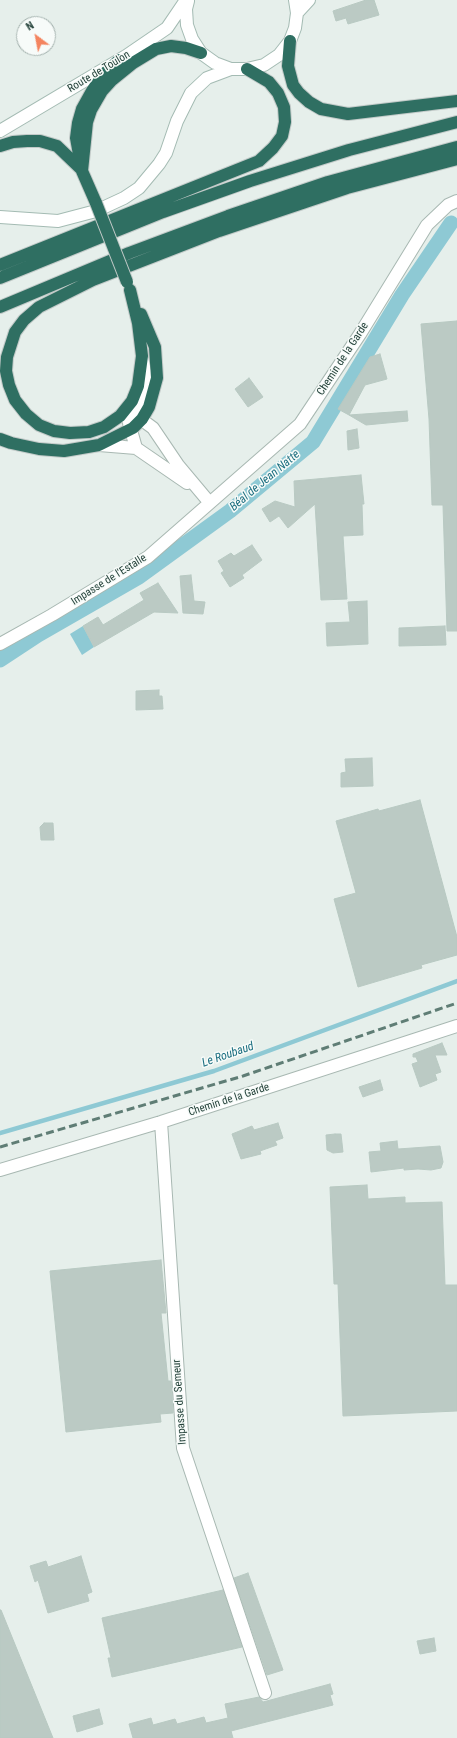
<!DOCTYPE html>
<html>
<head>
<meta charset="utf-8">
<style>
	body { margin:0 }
	#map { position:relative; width:457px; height:1738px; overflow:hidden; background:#e6efeb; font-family:"Roboto Condensed",sans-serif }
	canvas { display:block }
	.north { position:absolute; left:16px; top:16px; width:40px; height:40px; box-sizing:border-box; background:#f7fbf9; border:1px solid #a3b1ad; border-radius:50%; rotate:328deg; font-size:11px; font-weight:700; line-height:16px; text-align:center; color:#24423a }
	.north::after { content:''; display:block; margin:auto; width:14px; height:18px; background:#f4845f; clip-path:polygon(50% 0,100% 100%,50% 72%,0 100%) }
</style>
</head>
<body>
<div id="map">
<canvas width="457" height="1738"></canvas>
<div class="north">N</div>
</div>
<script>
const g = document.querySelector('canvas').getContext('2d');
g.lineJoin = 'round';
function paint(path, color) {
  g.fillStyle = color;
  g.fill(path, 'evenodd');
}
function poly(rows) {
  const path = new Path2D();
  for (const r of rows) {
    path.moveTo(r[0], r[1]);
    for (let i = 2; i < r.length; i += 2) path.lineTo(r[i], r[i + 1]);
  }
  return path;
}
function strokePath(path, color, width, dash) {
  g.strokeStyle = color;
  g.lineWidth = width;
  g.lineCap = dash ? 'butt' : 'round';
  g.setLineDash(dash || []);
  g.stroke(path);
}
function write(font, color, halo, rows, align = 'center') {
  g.font = font + ' "Roboto Condensed",sans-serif';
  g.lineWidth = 3;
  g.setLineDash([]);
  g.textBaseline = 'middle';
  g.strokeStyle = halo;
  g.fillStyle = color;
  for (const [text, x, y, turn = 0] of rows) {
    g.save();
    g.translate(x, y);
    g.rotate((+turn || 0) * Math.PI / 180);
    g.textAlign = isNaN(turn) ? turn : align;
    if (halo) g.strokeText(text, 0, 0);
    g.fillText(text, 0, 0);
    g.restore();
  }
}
const water = poly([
	[83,626,94,647,82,655,70,634]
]);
const stream = poly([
	[0,1133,214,1071,457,981]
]);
const canal = poly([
	[0,660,38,635,139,577,230,511,313,442,402,295,451,223]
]);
const building = poly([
	[366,0,374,0,379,15,348,24,346,18,336,21,333,11,366,0],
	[457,321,457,631,447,631,443,505,432,505,429,419,421,324,457,321],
	[380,354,387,379,365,385,349,415,338,409,370,357,380,354],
	[249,378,263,397,248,407,235,389,249,378],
	[407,411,408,421,366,425,349,415,407,411],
	[357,429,359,448,348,450,347,431,357,429],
	[361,475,364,504,362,504,363,535,343,536,347,599,321,600,315,504,288,528,279,516,270,522,262,509,275,501,295,507,294,481,361,475],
	[252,545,262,560,242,575,244,578,230,587,221,573,224,571,218,561,231,553,234,556,252,545],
	[191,575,194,601,205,602,203,614,183,613,180,576,191,575],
	[158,583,178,613,154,612,94,647,83,626,98,617,103,625,144,600,140,593,158,583],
	[367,601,368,644,327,646,326,623,350,622,348,602,367,601],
	[445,626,446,645,399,646,399,628,445,626],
	[159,690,159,696,162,696,163,709,136,710,136,691,159,690],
	[372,758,373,786,341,787,341,773,346,772,345,759,372,758],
	[420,800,457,937,457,955,421,965,422,968,358,987,334,899,356,893,336,821,378,809,379,811,420,800],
	[44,823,53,823,54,840,41,840,40,827,44,823],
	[442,1043,447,1055,435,1055,441,1072,435,1074,437,1080,420,1087,412,1064,418,1062,416,1057,413,1057,413,1054,442,1043],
	[380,1080,383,1090,363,1097,359,1087,380,1080],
	[278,1123,283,1138,275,1141,277,1145,260,1151,261,1154,241,1159,232,1134,252,1126,254,1130,278,1123],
	[335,1134,341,1134,343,1152,333,1153,327,1150,326,1135,335,1134],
	[397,1141,398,1149,440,1146,443,1162,441,1168,431,1170,418,1169,404,1170,404,1168,371,1172,369,1152,381,1151,380,1143,397,1141],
	[367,1185,368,1199,405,1197,405,1203,442,1202,445,1285,457,1285,457,1411,343,1416,338,1284,334,1284,330,1187,367,1185],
	[161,1260,166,1313,161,1313,168,1381,171,1381,173,1413,160,1414,161,1422,66,1432,50,1271,161,1260],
	[81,1556,92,1592,87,1594,89,1601,48,1613,38,1580,35,1582,30,1566,46,1561,48,1567,81,1556],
	[248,1573,283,1670,267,1675,234,1578,248,1573],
	[223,1590,242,1647,112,1677,108,1658,111,1658,102,1618,223,1590],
	[0,1610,1,1610,53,1738,0,1738,0,1610],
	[434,1638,436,1651,420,1654,417,1641,434,1638],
	[330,1684,333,1694,330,1695,333,1705,231,1731,233,1738,133,1738,129,1724,151,1718,153,1725,175,1719,177,1724,204,1717,206,1723,228,1718,225,1704,259,1697,263,1702,330,1684],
	[99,1709,103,1724,77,1732,73,1716,99,1709]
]);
const minor = poly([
	[120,416,138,417,153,428,178,465,209,502],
	[99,445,136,448,187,483],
	[136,448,129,423,130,419,137,411,146,389,147,380,142,358],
	[0,644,52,615,148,557,300,424,360,334,427,225,448,205,457,201],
	[161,1122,183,1448,265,1693],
	[0,1170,161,1122,457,1026]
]);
const secondary = poly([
	[188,1,186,9,187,25,192,39,201,53,215,63,231,69,247,69,264,65,279,55,290,41,295,28,297,13,295,0],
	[297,13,309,0],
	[0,131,126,56,167,28,186,0],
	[0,217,58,221,96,211,124,198,139,188,159,164,166,153,177,121,191,93,207,78,231,69]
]);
const motorway = poly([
	[290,41,288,66,293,85,299,93,309,102,321,109,348,114,457,101],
	[0,146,13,142,27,141,40,141,57,146,82,170],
	[82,171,87,122,91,110,102,91,112,80,133,63,156,49,171,46,186,48,201,53],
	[96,203,82,171,76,138,78,123,82,109,92,91,103,75,119,60],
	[0,265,259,161,273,148,282,136,285,122,284,107,278,93,269,82,247,69],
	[0,278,163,212,250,181,349,150,457,122],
	[130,290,138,323,142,356,138,386,132,401,120,416,104,427,89,432,70,433,54,431,39,425,26,414,15,400,9,385,6,371,7,357,15,332,24,320,39,307,93,280,219,231,347,188,457,159],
	[0,307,129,253,228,216,328,182,457,147],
	[0,439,11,443,39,449,64,451,99,445,133,428,142,419,149,407,157,378,155,347,141,314]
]);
const rail = poly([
	[0,1147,243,1076,457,1003]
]);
const motorwayBridge = poly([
	[96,203,127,282]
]);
const streetNames = [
	["Route de Toulon",99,72,-31],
	["Chemin de la Garde",343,359,-57],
	["Impasse de l'Estalle",109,580,-32],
	["Chemin de la Garde",229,1100,-18],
	["Impasse du Semeur",180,1402,-94]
];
const waterNames = [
	["Béal de Jean Natte",265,481,-40],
	["Le Roubaud",228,1055,-19]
];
paint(water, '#8ec9d4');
strokePath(stream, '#8ec9d4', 4.5);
strokePath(canal, '#8ec9d4', 15);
paint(building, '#bbcac4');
strokePath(building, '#b8c9c2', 1);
strokePath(minor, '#a8b8b2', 14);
strokePath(secondary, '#a4bbb3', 14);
strokePath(motorway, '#c2cac8', 14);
strokePath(minor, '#fff', 12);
strokePath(secondary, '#fff', 12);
strokePath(motorway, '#2f6f62', 12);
strokePath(rail, '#5f7d75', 3, [8, 4]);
strokePath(motorwayBridge, '#c2cac8', 14, []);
strokePath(motorwayBridge, '#2f6f62', 12);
write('11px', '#24423a', '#f7fbf9', streetNames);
write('italic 12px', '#1c6f80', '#f7fbf9', waterNames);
</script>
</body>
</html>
